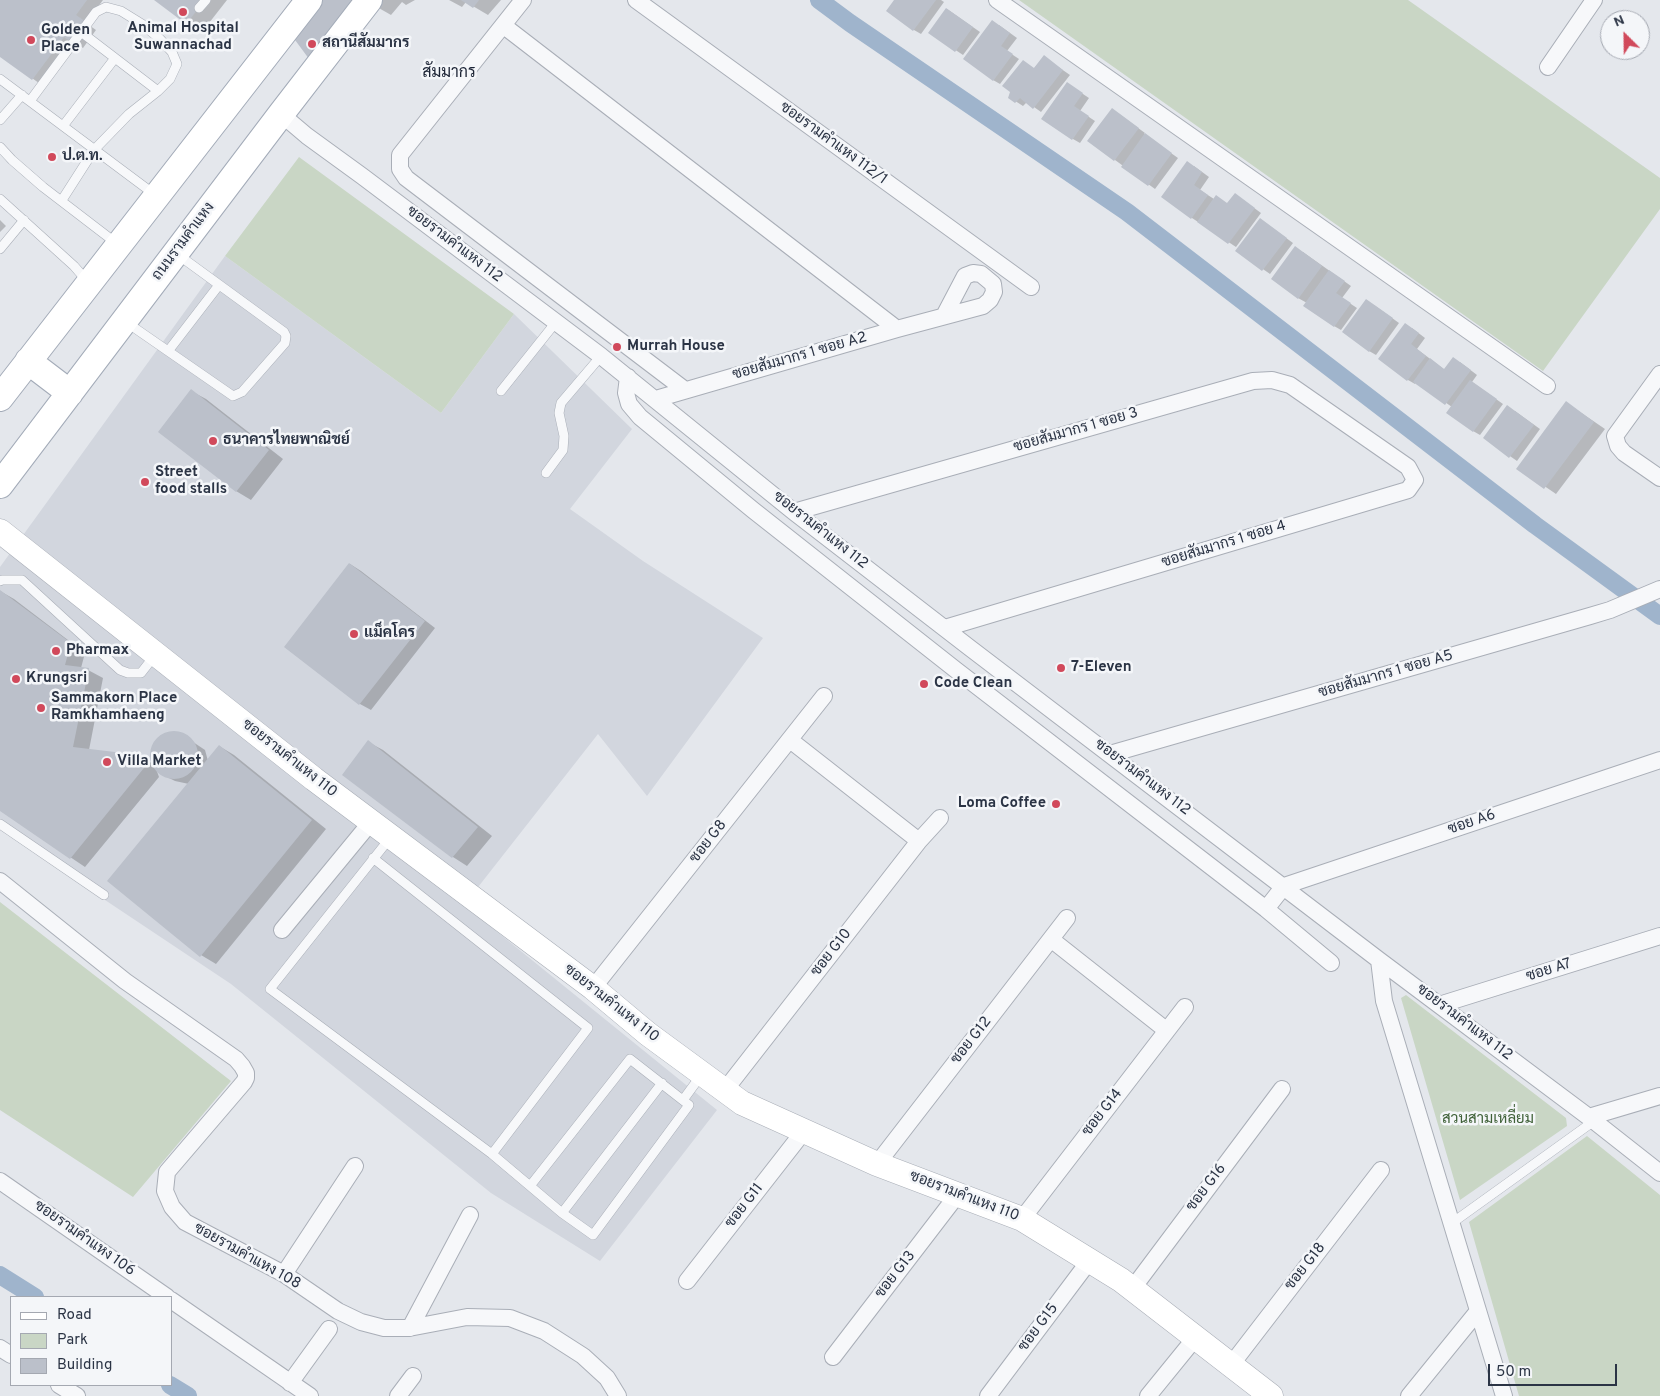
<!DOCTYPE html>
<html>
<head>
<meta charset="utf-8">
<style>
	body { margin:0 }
	#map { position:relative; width:1660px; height:1396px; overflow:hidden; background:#e4e7ec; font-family:Overpass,sans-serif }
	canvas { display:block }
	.legend { position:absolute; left:10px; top:1296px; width:162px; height:90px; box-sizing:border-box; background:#f4f6f9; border:1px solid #a4a8b1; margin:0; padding:6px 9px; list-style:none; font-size:15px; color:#2b3445 }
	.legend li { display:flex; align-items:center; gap:10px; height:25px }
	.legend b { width:25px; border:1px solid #a4a8b1 }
	.north { position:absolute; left:1600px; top:10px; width:50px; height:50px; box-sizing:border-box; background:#f4f6f9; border:1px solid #a4a8b1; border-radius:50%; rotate:337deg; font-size:14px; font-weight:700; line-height:20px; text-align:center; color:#2b3445 }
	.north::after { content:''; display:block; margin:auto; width:18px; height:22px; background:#d1495b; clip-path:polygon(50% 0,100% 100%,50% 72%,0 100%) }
	.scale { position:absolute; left:1488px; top:1364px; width:129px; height:22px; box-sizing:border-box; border:2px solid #2b3445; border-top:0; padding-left:6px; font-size:15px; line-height:18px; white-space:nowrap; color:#2b3445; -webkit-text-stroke:4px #f4f6f9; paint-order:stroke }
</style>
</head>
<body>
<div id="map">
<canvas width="1660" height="1396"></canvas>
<ul class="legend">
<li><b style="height:6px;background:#fff"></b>Road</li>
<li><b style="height:14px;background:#c9d6c5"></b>Park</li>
<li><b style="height:14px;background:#bbc0ca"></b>Building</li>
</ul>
<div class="north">N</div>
<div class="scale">50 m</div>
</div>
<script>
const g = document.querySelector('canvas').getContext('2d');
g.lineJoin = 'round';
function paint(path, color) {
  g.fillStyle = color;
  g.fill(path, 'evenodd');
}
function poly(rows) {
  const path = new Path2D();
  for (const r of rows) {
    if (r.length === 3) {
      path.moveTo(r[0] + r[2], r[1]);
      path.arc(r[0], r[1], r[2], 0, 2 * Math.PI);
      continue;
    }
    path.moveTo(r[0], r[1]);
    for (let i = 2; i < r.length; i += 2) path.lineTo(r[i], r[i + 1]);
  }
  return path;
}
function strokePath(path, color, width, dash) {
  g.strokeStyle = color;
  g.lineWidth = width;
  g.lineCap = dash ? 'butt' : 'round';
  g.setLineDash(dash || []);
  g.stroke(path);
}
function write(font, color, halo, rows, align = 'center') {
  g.font = font + ' Overpass,Sarabun,sans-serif';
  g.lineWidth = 5;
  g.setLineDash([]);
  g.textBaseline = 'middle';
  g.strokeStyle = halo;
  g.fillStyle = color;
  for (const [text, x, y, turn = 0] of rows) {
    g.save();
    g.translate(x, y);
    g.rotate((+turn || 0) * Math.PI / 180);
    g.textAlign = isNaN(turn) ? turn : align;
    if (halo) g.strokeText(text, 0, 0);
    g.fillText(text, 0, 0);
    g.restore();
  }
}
const built = poly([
	[225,256,441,413,514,314,632,429,570,509,643,561,763,638,647,796,598,734,464,905,717,1110,600,1261,491,1193,231,984,0,830,0,567]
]);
const green = poly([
	[1019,0,1408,0,1660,178,1660,209,1543,371],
	[299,157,514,314,441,413,225,256],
	[0,902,231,1081,133,1197,0,1110],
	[1406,995,1566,1118,1567,1126,1460,1200,1401,998],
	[1587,1136,1660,1195,1660,1396,1519,1396,1469,1222]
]);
const shadow = poly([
	[0,0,103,0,86,23,96,30,83,48,75,43,43,86,0,55],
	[157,0,227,0,202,32,187,23],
	[305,0,415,0,406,5,402,2,391,15,377,7],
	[449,0,501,0,488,15,466,2,462,7],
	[896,0,941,0,944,2,921,34,914,30],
	[947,9,980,32,963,55,930,33],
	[999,25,1017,38,1007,51,1019,59,1000,84,993,80],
	[1044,57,1070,75,1041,112,1027,102,1023,106,1009,97],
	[1074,88,1089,98,1080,111,1095,121,1080,143,1073,139],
	[1119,114,1145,133,1144,134,1178,158,1155,189,1115,160],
	[1194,166,1209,177,1200,190,1214,199,1228,204,1242,199,1261,213,1236,247,1192,218],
	[0,220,6,226,0,232],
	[1267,224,1293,243,1270,274,1237,251],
	[1303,252,1351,286,1342,298,1357,308,1341,330,1334,326,1307,303,1298,298],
	[1374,305,1399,323,1376,355,1369,351],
	[1412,328,1425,338,1417,349,1445,370,1460,362,1477,375,1472,382,1503,404,1480,435,1473,431,1452,407,1416,382,1415,384,1408,380,1379,358],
	[191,391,206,399,283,459,251,500,236,491],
	[1567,403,1605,429,1556,494,1518,468],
	[1515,411,1540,429,1517,461,1484,438],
	[350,564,361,571,435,628,371,710,360,704,285,647],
	[0,591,14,599,85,653,81,668,88,670,103,678,89,750,140,756,153,764,152,757,155,743,167,734,174,732,181,734,205,750,208,761,219,746,234,755,326,829,216,964,201,955,189,784,175,781,163,775,155,766,159,777,85,867,0,810],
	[368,742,383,750,492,836,467,866,453,857]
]);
const canal = poly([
	[819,0,850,23,1127,212,1535,525,1660,616],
	[0,1275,35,1297],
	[170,1385,188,1396]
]);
const building = poly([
	[0,0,87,0,76,15,86,22,71,42,64,37,32,80,0,57],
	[154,0,205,0,186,24],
	[303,0,361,0,312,63,284,25],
	[461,0,479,0,473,8],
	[894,0,936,0,913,31,886,11],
	[946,8,973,27,955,52,928,33],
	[992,20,1010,33,1001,46,1013,54,993,81,963,59],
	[1044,55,1063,70,1033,109,1020,98,1015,103,1008,98,1010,92,1002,86,1023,60,1034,68],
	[1067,82,1083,93,1074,106,1089,116,1072,140,1041,119],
	[1112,108,1139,128,1114,161,1087,141],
	[1145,133,1172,153,1148,186,1121,167],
	[1187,161,1202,172,1194,185,1208,195,1191,219,1161,197],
	[1235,193,1255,208,1228,244,1197,222,1216,195,1227,203],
	[1260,218,1287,238,1262,271,1235,251],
	[1295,246,1322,266,1298,299,1271,279],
	[1329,270,1345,281,1336,293,1351,303,1334,327,1303,306],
	[1366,299,1393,318,1369,352,1342,332],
	[1405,323,1419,333,1411,344,1426,356,1407,381,1378,359],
	[1453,357,1471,370,1445,405,1413,382,1430,358,1444,369],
	[1470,380,1497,399,1473,432,1446,413],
	[191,389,269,450,236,492,158,432],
	[1566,401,1594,422,1544,489,1516,469],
	[1507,405,1534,425,1509,458,1483,438],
	[349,563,425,621,359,705,284,647],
	[0,590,71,643,65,665,89,668,73,747,140,755,144,768,70,859,0,811],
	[174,755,24],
	[368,740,478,827,452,858,342,775],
	[219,745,312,820,200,957,107,881]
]);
const lane = poly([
	[199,8,206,0],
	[81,32,158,91],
	[0,79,154,194],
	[30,101,96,12,106,7,121,11,142,24,160,39,172,52,177,64,170,79,158,91,129,114,94,150,62,200],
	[0,120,22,95],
	[63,126,115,58],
	[0,147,12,160,43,187,116,243],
	[0,199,74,266,87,281],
	[0,249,24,220],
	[126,322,233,396,242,392,285,343,286,336,284,332,177,254],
	[169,350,219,285],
	[501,391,556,322],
	[546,473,563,450,564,436,559,413,561,403,601,356],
	[0,581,2,580,22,580,120,670,128,673,141,673,155,655],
	[0,824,104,895],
	[390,838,270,989,492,1154],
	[373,858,588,1028,492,1154,530,1186,630,1059,689,1105,593,1235,562,1213,530,1186],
	[683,1100,702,1074],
	[562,1213,662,1083],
	[1452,1223,1594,1121]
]);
const street = poly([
	[523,0,400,155,400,169,406,178,685,390],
	[636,0,1031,287],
	[997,0,1547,386],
	[504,26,897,329],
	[1548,67,1594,0],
	[281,114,307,136,362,176,601,356,794,512,970,648,1379,960,1594,1121,1660,1173],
	[1660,374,1615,436,1618,446,1624,453,1660,478],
	[628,377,626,393,629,404,640,417,753,510,956,670,1266,909,1331,963],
	[656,399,897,329,983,306,990,300,994,292,993,284,981,274,973,273,965,276,944,316],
	[794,512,1253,381,1272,380,1290,385,1408,467,1415,480,1408,490,945,628],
	[790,740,919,841],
	[1110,754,1590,616,1610,610,1660,589],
	[0,881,125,981,236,1059,242,1066,246,1073,246,1078,244,1082,167,1172,165,1191,172,1207,185,1222,284,1274,338,1311,361,1322,384,1328,409,1328,467,1317,510,1318,544,1331,583,1356,607,1378,618,1396],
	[1266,909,1284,886,1660,760],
	[282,930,371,822],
	[1052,940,1166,1030],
	[1379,960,1384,1001,1504,1396],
	[593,988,824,696],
	[1439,1005,1660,936],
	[725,1090,919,841,940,818],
	[1589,1117,1660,1096],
	[877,1164,1067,918],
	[0,1181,167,1297],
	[1022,1219,1185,1007],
	[284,1274,355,1166],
	[687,1281,804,1131],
	[1133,1288,1282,1089],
	[171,1300,310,1396],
	[410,1328,470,1215],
	[0,1348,11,1355],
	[833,1357,958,1194],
	[1231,1365,1381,1170],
	[290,1383,329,1329],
	[59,1385,77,1396],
	[398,1396,413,1376],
	[988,1396,1090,1260],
	[1148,1396,1196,1337],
	[1409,1396,1478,1311]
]);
const secondary = poly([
	[0,531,314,779,593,988,648,1034,742,1103,877,1164,1022,1219,1121,1280,1271,1396]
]);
const primary = poly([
	[28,361,70,393],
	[0,398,309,0],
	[0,485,281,114,369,0]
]);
const markers = [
	[183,12,5,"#d1495b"],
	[31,40,5,"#d1495b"],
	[312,44,5,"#d1495b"],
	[52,157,5,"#d1495b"],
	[617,347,5,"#d1495b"],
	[213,441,5,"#d1495b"],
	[145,482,5,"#d1495b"],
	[354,634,5,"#d1495b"],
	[56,651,5,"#d1495b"],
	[1061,668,5,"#d1495b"],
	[16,679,5,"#d1495b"],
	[924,684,5,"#d1495b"],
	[41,708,5,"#d1495b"],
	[107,762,5,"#d1495b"],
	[1056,804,5,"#d1495b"]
];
const poiNames = [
	["Animal Hospital",183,29,"center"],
	["Suwannachad",183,46,"center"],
	["Golden",41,31],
	["Place",41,48],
	["สถานีสัมมากร",322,44],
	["ป.ต.ท.",62,157],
	["Murrah House",627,347],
	["ธนาคารไทยพาณิชย์",223,441],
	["Street",155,473],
	["food stalls",155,490],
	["แม็คโคร",364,634],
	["Pharmax",66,651],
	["7-Eleven",1071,668],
	["Krungsri",26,679],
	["Code Clean",934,684],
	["Sammakorn Place",51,699],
	["Ramkhamhaeng",51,716],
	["Villa Market",117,762],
	["Loma Coffee",1046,804,"right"]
];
const streetNames = [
	["ซอยรามคำแหง 112/1",833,144,36],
	["ถนนรามคำแหง",184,242,-53],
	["ซอยรามคำแหง 112",454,245,37],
	["ซอยสัมมากร 1 ซอย A2",800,357,-16],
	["ซอยสัมมากร 1 ซอย 3",1076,431,-16],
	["ซอยรามคำแหง 112",820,531,38],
	["ซอยสัมมากร 1 ซอย 4",1224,545,-17],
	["ซอยสัมมากร 1 ซอย A5",1386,675,-16],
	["ซอยรามคำแหง 110",289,759,38],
	["ซอยรามคำแหง 112",1142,778,37],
	["ซอย A6",1472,823,-19],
	["ซอย G8",709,842,-52],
	["ซอย G10",832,953,-52],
	["ซอย A7",1549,971,-17],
	["ซอยรามคำแหง 110",611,1004,38],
	["ซอยรามคำแหง 112",1464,1023,37],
	["ซอย G12",972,1041,-52],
	["ซอย G14",1103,1113,-52],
	["ซอย G16",1207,1188,-53],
	["ซอยรามคำแหง 110",964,1197,21],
	["ซอย G11",745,1206,-52],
	["ซอยรามคําแหง 106",84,1239,35],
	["ซอยรามคำแหง 108",247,1257,29],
	["ซอย G18",1306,1267,-52],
	["ซอย G13",896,1275,-52],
	["ซอย G15",1039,1328,-53]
];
const parkNames = [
	["สวนสามเหลี่ยม",1488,1120]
];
const neighbourhoodNames = [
	["สัมมากร",449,74]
];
paint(built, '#d2d6de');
paint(green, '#c9d6c5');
paint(shadow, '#0003');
strokePath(canal, '#9fb4cc', 18);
paint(building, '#bbc0ca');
strokePath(lane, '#a9aeb7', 10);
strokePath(street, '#a9aeb7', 18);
strokePath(secondary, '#a9aeb7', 25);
strokePath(primary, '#a3abb8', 28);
strokePath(lane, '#f7f8fa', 9);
strokePath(street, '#f7f8fa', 16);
strokePath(secondary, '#fff', 24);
strokePath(primary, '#fff', 26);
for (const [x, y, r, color] of markers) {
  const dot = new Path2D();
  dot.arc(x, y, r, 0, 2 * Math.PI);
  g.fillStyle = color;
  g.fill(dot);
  strokePath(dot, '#f4f6f9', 2);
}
write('bold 15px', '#2b3445', '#f4f6f9', poiNames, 'left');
write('15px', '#2b3445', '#f4f6f9', streetNames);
write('15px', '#3f6138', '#f4f6f9', parkNames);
write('16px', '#1d2536', '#f4f6f9', neighbourhoodNames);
</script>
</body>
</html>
